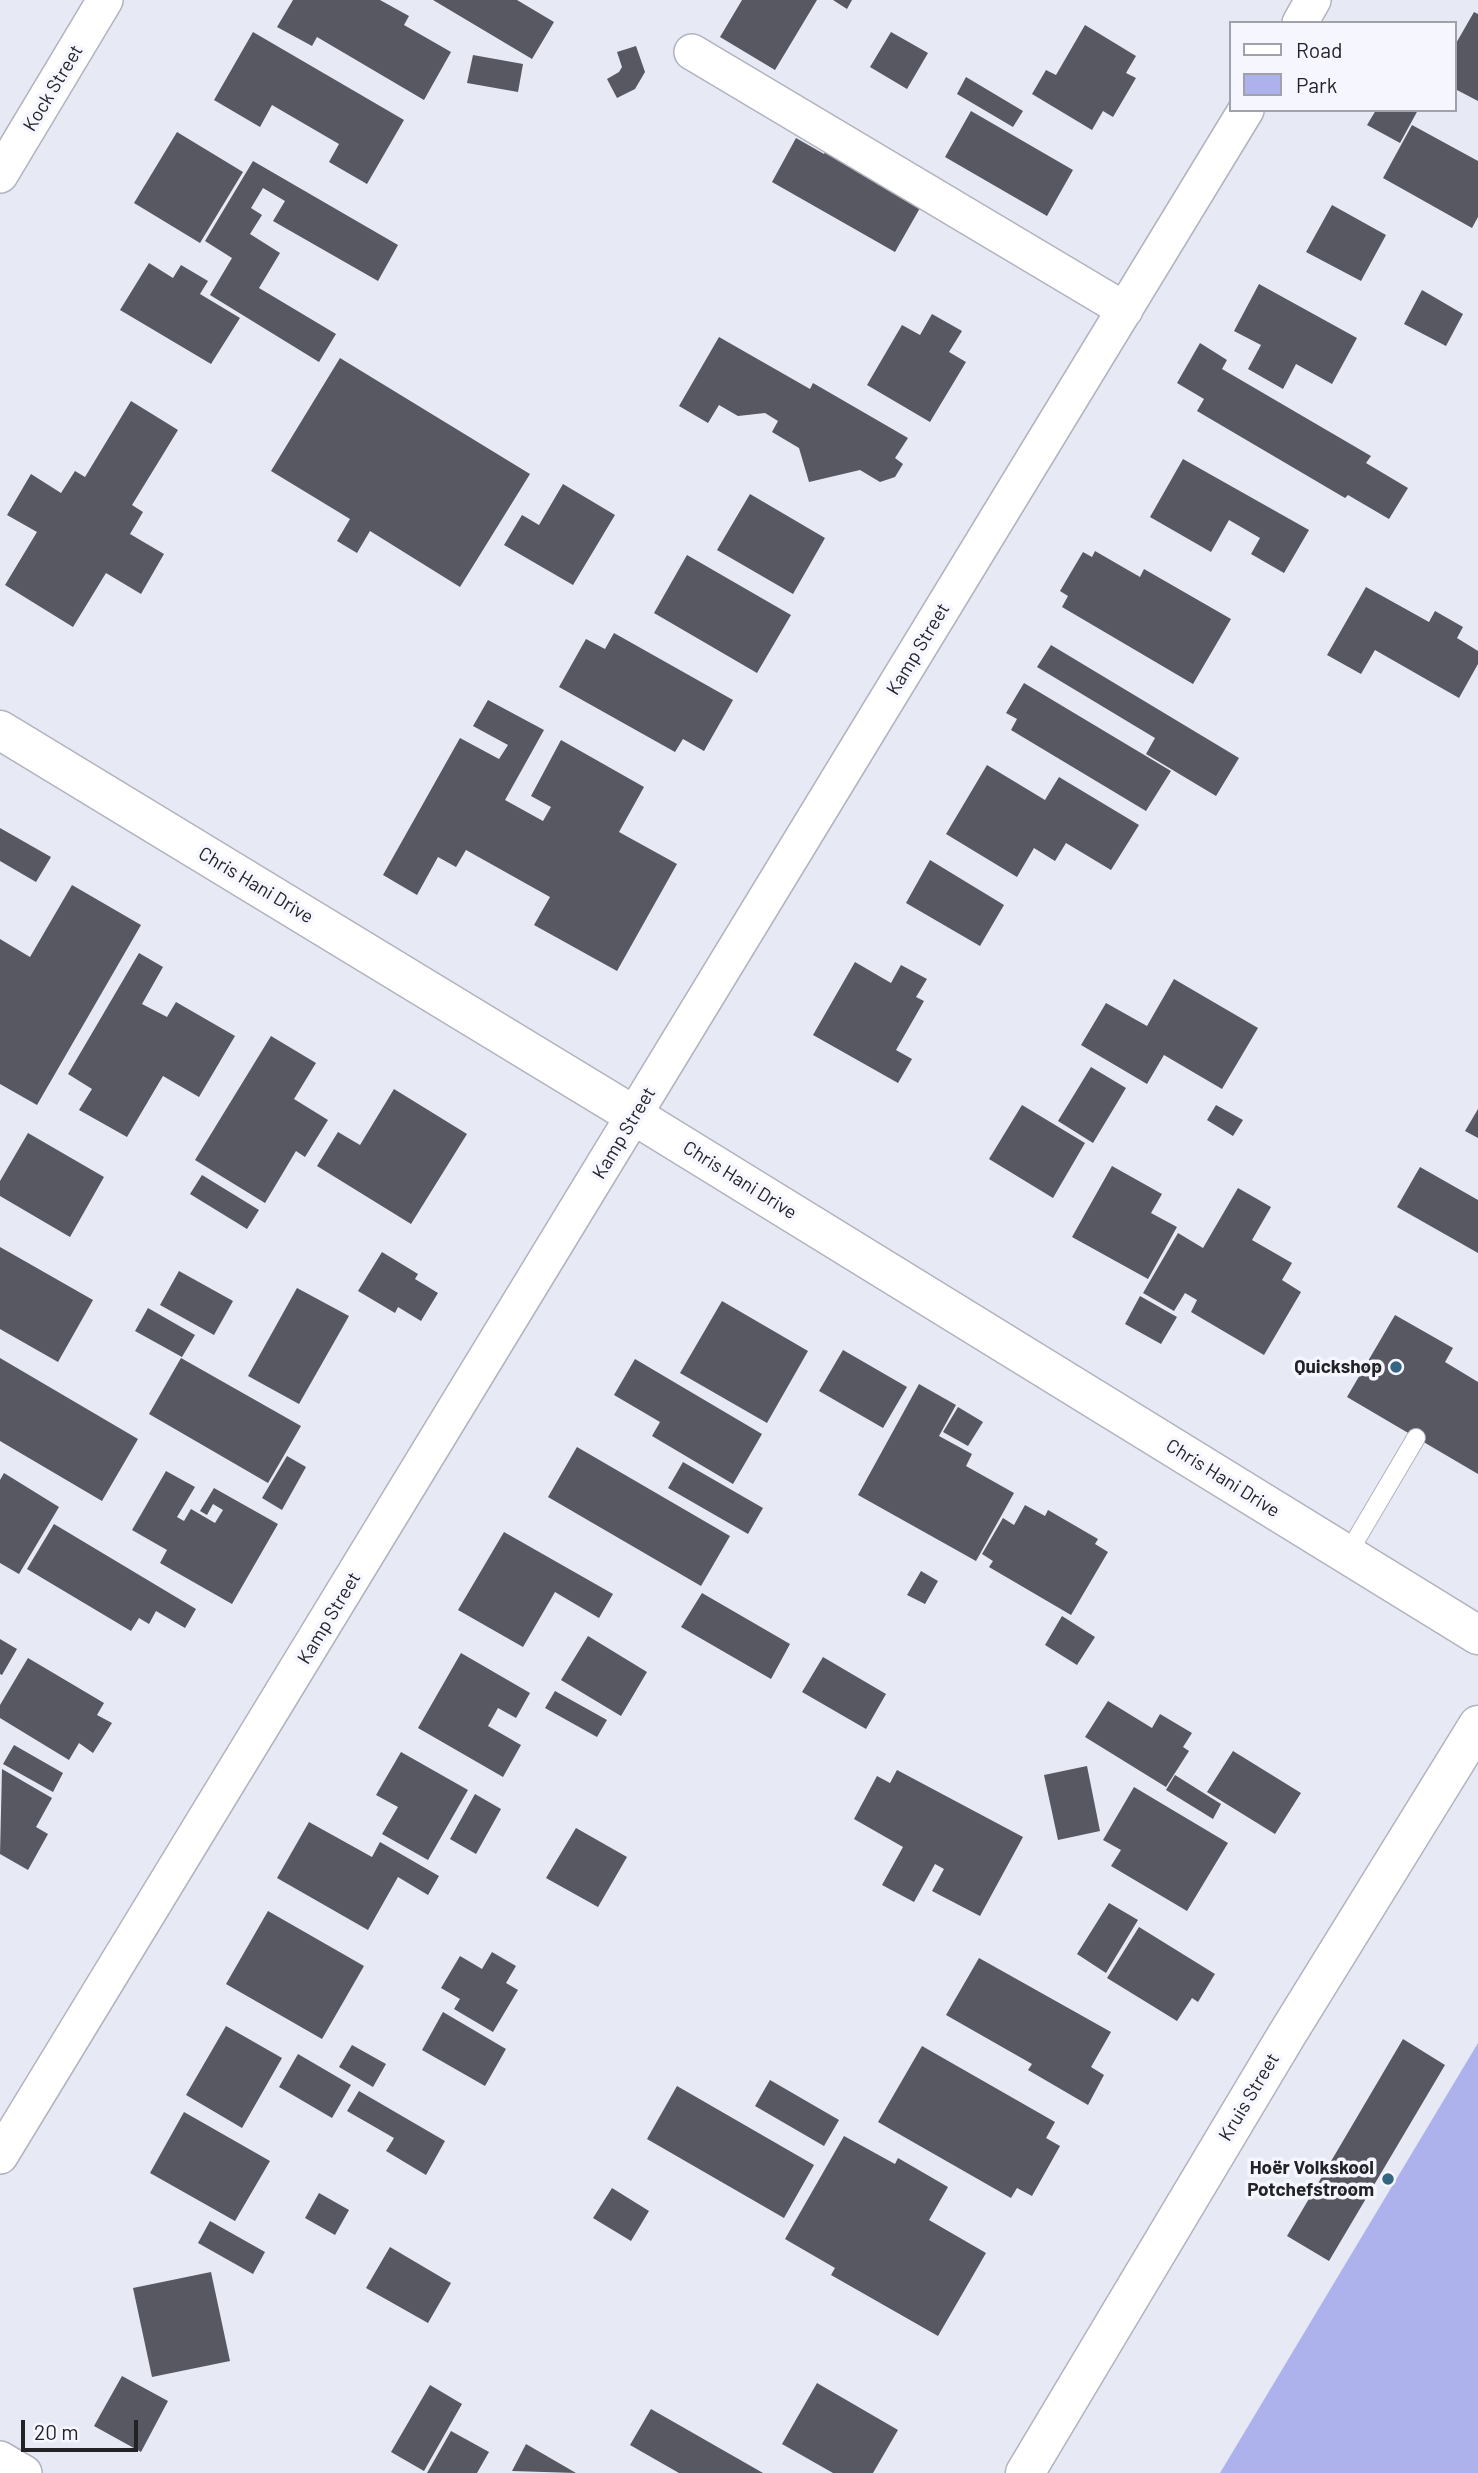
<!DOCTYPE html>
<html>
<head>
<meta charset="utf-8">
<style>
	body { margin:0 }
	#map { position:relative; width:1478px; height:2473px; overflow:hidden; background:#e7e9f4; font-family:Barlow,sans-serif }
	canvas { display:block }
	.legend { position:absolute; left:1229px; top:21px; width:228px; height:91px; box-sizing:border-box; background:#f5f6ff; border:2px solid #a1a2a9; margin:0; padding:9px 12px; list-style:none; font-size:21px; color:#232327 }
	.legend li { display:flex; align-items:center; gap:14px; height:35px }
	.legend b { width:35px; border:2px solid #a1a2a9 }
	.scale { position:absolute; left:21px; top:2420px; width:117px; height:32px; box-sizing:border-box; border:4px solid #232327; border-top:0; padding-left:9px; font-size:21px; line-height:24px; white-space:nowrap; color:#232327; -webkit-text-stroke:5px #f5f6ff; paint-order:stroke }
</style>
</head>
<body>
<div id="map">
<canvas width="1478" height="2473"></canvas>
<ul class="legend">
<li><b style="height:9px;background:#fff"></b>Road</li>
<li><b style="height:19px;background:#adb1ec"></b>Park</li>
</ul>
<div class="scale">20 m</div>
</div>
<script>
const g = document.querySelector('canvas').getContext('2d');
g.lineJoin = 'round';
function paint(path, color) {
  g.fillStyle = color;
  g.fill(path, 'evenodd');
}
function poly(rows) {
  const path = new Path2D();
  for (const r of rows) {
    path.moveTo(r[0], r[1]);
    for (let i = 2; i < r.length; i += 2) path.lineTo(r[i], r[i + 1]);
  }
  return path;
}
function strokePath(path, color, width, dash) {
  g.strokeStyle = color;
  g.lineWidth = width;
  g.lineCap = dash ? 'butt' : 'round';
  g.setLineDash(dash || []);
  g.stroke(path);
}
function write(font, color, halo, rows, align = 'center') {
  g.font = font + ' Barlow,sans-serif';
  g.lineWidth = 7;
  g.setLineDash([]);
  g.textBaseline = 'middle';
  g.strokeStyle = halo;
  g.fillStyle = color;
  for (const [text, x, y, turn = 0] of rows) {
    g.save();
    g.translate(x, y);
    g.rotate((+turn || 0) * Math.PI / 180);
    g.textAlign = isNaN(turn) ? turn : align;
    if (halo) g.strokeText(text, 0, 0);
    g.fillText(text, 0, 0);
    g.restore();
  }
}
const green = poly([
	[1478,2043,1478,2473,1220,2473]
]);
const building = poly([
	[293,0,380,0,409,16,404,25,451,52,424,100,317,37,312,46,277,27],
	[433,0,517,0,554,22,532,59],
	[742,0,817,0,775,70,720,37],
	[833,0,852,0,847,9],
	[1474,12,1478,14,1478,101,1455,89,1455,45],
	[1085,25,1136,56,1126,73,1136,78,1113,117,1103,111,1092,130,1032,94,1046,70,1056,75],
	[253,32,404,120,367,184,329,162,339,144,272,105,260,127,214,100],
	[891,32,928,53,907,89,870,67],
	[636,46,645,72,635,89,617,98,607,79,619,72,622,67,617,52],
	[473,55,523,64,518,92,467,83],
	[966,77,1023,111,1013,127,957,94],
	[1376,110,1418,110,1400,143,1367,125],
	[971,111,1073,170,1047,216,945,157],
	[1412,125,1478,161,1478,217,1472,228,1383,178],
	[177,132,243,172,200,243,134,203],
	[796,138,824,154,831,141,884,171,877,184,920,208,895,252,772,182],
	[253,161,398,245,378,281,273,221,285,201,263,188,251,208,262,215,250,234,280,253,259,288,336,334,319,362,210,295,232,258,205,241],
	[1332,205,1386,235,1361,281,1306,252],
	[149,263,173,278,181,265,208,281,200,294,240,318,211,364,120,310],
	[1259,284,1357,338,1332,384,1296,364,1283,389,1248,369,1261,345,1234,331],
	[1422,290,1463,314,1446,346,1404,324],
	[932,314,962,331,949,352,966,362,930,422,867,385,902,325,920,335],
	[719,337,810,389,813,383,908,438,895,458,903,464,895,477,880,482,860,470,809,482,799,448,772,432,778,421,765,413,738,416,719,405,708,423,679,406],
	[1200,343,1227,360,1222,369,1371,456,1366,463,1408,488,1389,519,1348,495,1345,498,1197,411,1204,399,1177,383],
	[340,358,530,474,460,587,370,531,357,553,337,541,350,519,271,471],
	[131,401,178,430,132,505,143,512,130,534,164,554,141,594,106,573,73,627,5,585,37,532,7,515,31,474,61,493,75,471,85,477],
	[1183,459,1309,530,1284,573,1251,554,1260,538,1229,520,1211,552,1150,517],
	[563,484,615,515,573,585,504,545,522,515,539,525],
	[750,494,825,538,793,594,717,550],
	[1095,551,1140,577,1144,569,1231,619,1193,684,1062,607,1068,596,1060,591,1083,552,1092,557],
	[687,555,791,615,757,673,654,613],
	[1366,587,1429,622,1435,611,1463,627,1457,638,1478,651,1478,664,1459,698,1375,650,1361,674,1327,655],
	[614,633,733,700,704,751,683,739,675,752,559,687,586,639,605,649],
	[1051,645,1239,758,1216,796,1146,754,1155,738,1037,667],
	[1024,683,1171,771,1146,811,1011,730,1017,719,1006,713],
	[488,700,544,730,505,800,543,821,551,807,531,796,561,740,644,787,619,832,677,864,617,971,534,925,550,897,466,850,456,867,438,857,417,895,383,875,460,738,499,759,508,745,473,726],
	[987,765,1045,800,1059,777,1139,825,1111,870,1066,843,1055,861,1034,848,1017,877,946,834],
	[0,828,51,857,36,882,0,861],
	[930,860,1004,905,980,946,906,903],
	[72,885,141,925,37,1105,0,1084,0,939,30,957],
	[139,953,163,967,142,1004,167,1017,176,1002,235,1036,199,1097,163,1076,127,1137,79,1110,92,1089,68,1074],
	[855,962,891,983,901,965,927,979,916,997,924,1001,896,1050,912,1059,898,1083,813,1035],
	[1174,979,1258,1028,1222,1089,1164,1055,1147,1084,1081,1045,1106,1003,1147,1026],
	[271,1036,316,1063,294,1099,328,1120,305,1157,296,1151,265,1203,195,1160],
	[1091,1067,1126,1088,1093,1143,1058,1121],
	[394,1089,467,1134,411,1224,317,1166,338,1132,360,1145],
	[1022,1105,1085,1143,1053,1198,989,1159],
	[1216,1105,1243,1120,1233,1136,1207,1120],
	[1478,1109,1478,1138,1465,1131],
	[28,1133,104,1177,70,1237,0,1196,0,1181],
	[1112,1166,1162,1194,1151,1213,1177,1227,1148,1279,1072,1237],
	[1420,1167,1478,1200,1478,1253,1397,1207],
	[202,1175,259,1210,247,1229,190,1194],
	[1238,1188,1271,1207,1252,1240,1292,1263,1282,1280,1301,1292,1264,1355,1191,1312,1197,1300,1185,1293,1174,1311,1143,1293,1178,1233,1203,1248],
	[0,1247,93,1300,58,1362,0,1329],
	[382,1252,418,1274,415,1279,438,1293,421,1321,398,1307,395,1313,358,1291],
	[179,1271,233,1301,214,1335,160,1305],
	[297,1288,349,1316,299,1404,248,1376],
	[1140,1296,1177,1317,1161,1344,1125,1324],
	[722,1301,808,1351,767,1423,680,1373],
	[148,1308,195,1335,182,1357,135,1331],
	[1395,1315,1453,1348,1445,1362,1478,1382,1478,1474,1347,1397],
	[843,1350,907,1387,883,1428,819,1391],
	[0,1358,138,1439,102,1501,0,1441],
	[181,1358,301,1426,268,1483,149,1414],
	[635,1359,762,1434,733,1484,652,1436,660,1422,614,1395],
	[919,1384,956,1405,939,1436,972,1454,966,1466,1014,1493,976,1561,858,1495],
	[958,1407,983,1422,968,1446,943,1432],
	[577,1447,730,1536,701,1586,548,1497],
	[287,1456,306,1467,282,1510,262,1498],
	[683,1462,763,1508,748,1534,668,1488],
	[166,1471,195,1487,177,1517,184,1521,191,1509,215,1523,223,1510,213,1504,207,1515,200,1511,214,1488,278,1524,232,1604,160,1563,167,1550,132,1530],
	[4,1473,59,1507,19,1574,0,1563,0,1480],
	[1025,1505,1045,1516,1048,1510,1098,1539,1095,1544,1108,1552,1071,1615,989,1567,993,1561,982,1554,1003,1518,1014,1525],
	[54,1524,196,1609,185,1628,156,1611,149,1624,139,1618,131,1631,27,1569],
	[504,1532,613,1594,599,1618,555,1592,523,1647,458,1610],
	[921,1571,938,1581,925,1604,907,1595],
	[702,1593,790,1644,771,1679,681,1627],
	[1062,1616,1095,1637,1077,1665,1045,1645],
	[588,1636,647,1672,621,1716,561,1680],
	[0,1639,17,1649,2,1675,0,1674],
	[461,1653,530,1693,516,1718,498,1708,488,1726,521,1745,503,1777,418,1728],
	[823,1657,886,1694,866,1729,802,1692],
	[28,1658,104,1703,97,1715,112,1723,93,1753,79,1743,69,1760,0,1718,0,1705],
	[555,1691,607,1720,597,1737,545,1708],
	[1108,1701,1152,1728,1160,1714,1192,1733,1183,1747,1189,1751,1166,1787,1085,1737],
	[14,1745,63,1773,53,1792,3,1764],
	[1233,1751,1301,1793,1275,1834,1207,1792],
	[401,1752,468,1790,428,1860,382,1834,398,1807,376,1795],
	[1087,1766,1100,1831,1058,1840,1044,1775],
	[2,1769,52,1798,36,1827,48,1834,28,1870,0,1854],
	[897,1770,1023,1837,980,1916,932,1891,944,1869,935,1864,914,1902,882,1885,903,1847,854,1819,877,1776,890,1783],
	[1175,1775,1221,1804,1213,1819,1166,1790],
	[1134,1787,1228,1843,1187,1911,1111,1866,1121,1850,1103,1840],
	[475,1794,501,1809,476,1854,450,1839],
	[309,1822,372,1857,380,1842,439,1876,428,1895,398,1877,368,1930,277,1878],
	[576,1828,627,1857,598,1907,546,1878],
	[1109,1903,1138,1920,1106,1973,1077,1954],
	[268,1911,364,1966,322,2039,226,1984],
	[1139,1927,1215,1974,1198,2002,1192,1998,1177,2021,1107,1978],
	[492,1952,516,1966,506,1983,518,1990,493,2032,454,2009,460,1999,441,1988,460,1956,482,1969],
	[979,1958,1111,2032,1091,2067,1104,2075,1088,2105,1028,2070,1032,2064,946,2015],
	[443,2012,506,2049,485,2086,422,2050],
	[226,2026,282,2058,242,2128,186,2095],
	[1403,2039,1445,2065,1329,2261,1287,2236],
	[352,2045,386,2064,373,2087,339,2067],
	[922,2046,1055,2122,1046,2138,1060,2146,1032,2196,1017,2188,1011,2198,878,2122],
	[298,2054,351,2085,332,2118,279,2087],
	[770,2080,839,2120,824,2146,755,2106],
	[677,2086,814,2165,784,2218,647,2139],
	[359,2091,445,2141,426,2175,386,2151,394,2138,347,2111],
	[184,2112,270,2161,235,2221,150,2173],
	[844,2136,895,2164,898,2158,948,2187,929,2220,986,2253,938,2336,831,2275,835,2268,785,2239],
	[612,2188,649,2211,631,2241,593,2218],
	[319,2193,349,2210,335,2235,305,2218],
	[210,2221,265,2252,253,2274,198,2243],
	[390,2247,451,2283,428,2323,366,2288],
	[211,2272,230,2361,152,2377,133,2288],
	[122,2376,168,2401,141,2452,94,2426],
	[817,2383,898,2430,873,2473,833,2473,782,2444],
	[430,2385,462,2404,424,2471,391,2452],
	[651,2409,763,2473,679,2473,630,2445],
	[451,2431,489,2452,477,2473,427,2473],
	[526,2444,576,2473,512,2471]
]);
const service = poly([
	[1347,1555,1416,1438]
]);
const minor = poly([
	[1300,23,1313,0],
	[692,52,1125,310],
	[0,175,105,0],
	[0,2156,1246,110],
	[0,2459,24,2473]
]);
const tertiary = poly([
	[0,730,635,1116,1478,1635],
	[1025,2473,1286,2036,1478,1725]
]);
const markers = [
	[1396,1367,7,"#346684"],
	[1388,2179,7,"#346684"]
];
const streetNames = [
	["Kock Street",53,88,-59],
	["Kamp Street",918,649,-59],
	["Chris Hani Drive",256,885,31],
	["Kamp Street",624,1133,-59],
	["Chris Hani Drive",740,1180,32],
	["Chris Hani Drive",1223,1478,32],
	["Kamp Street",329,1618,-59],
	["Kruis Street",1249,2097,-59]
];
const poiNames = [
	["Quickshop",1382,1367],
	["Hoër Volkskool",1374,2168],
	["Potchefstroom",1374,2190]
];
paint(green, '#adb1ec');
paint(building, '#575861');
strokePath(service, '#b1b3bd', 20);
strokePath(minor, '#b1b3bd', 38);
strokePath(tertiary, '#b1b3bd', 41);
strokePath(service, '#fff', 18);
strokePath(minor, '#fff', 35);
strokePath(tertiary, '#fff', 38);
for (const [x, y, r, color] of markers) {
  const dot = new Path2D();
  dot.arc(x, y, r, 0, 2 * Math.PI);
  g.fillStyle = color;
  g.fill(dot);
  strokePath(dot, '#f5f6ff', 2.5);
}
write('19px', '#232327', '#f5f6ff', streetNames);
write('bold 19px', '#232327', '#f5f6ff', poiNames, 'right');
</script>
</body>
</html>
